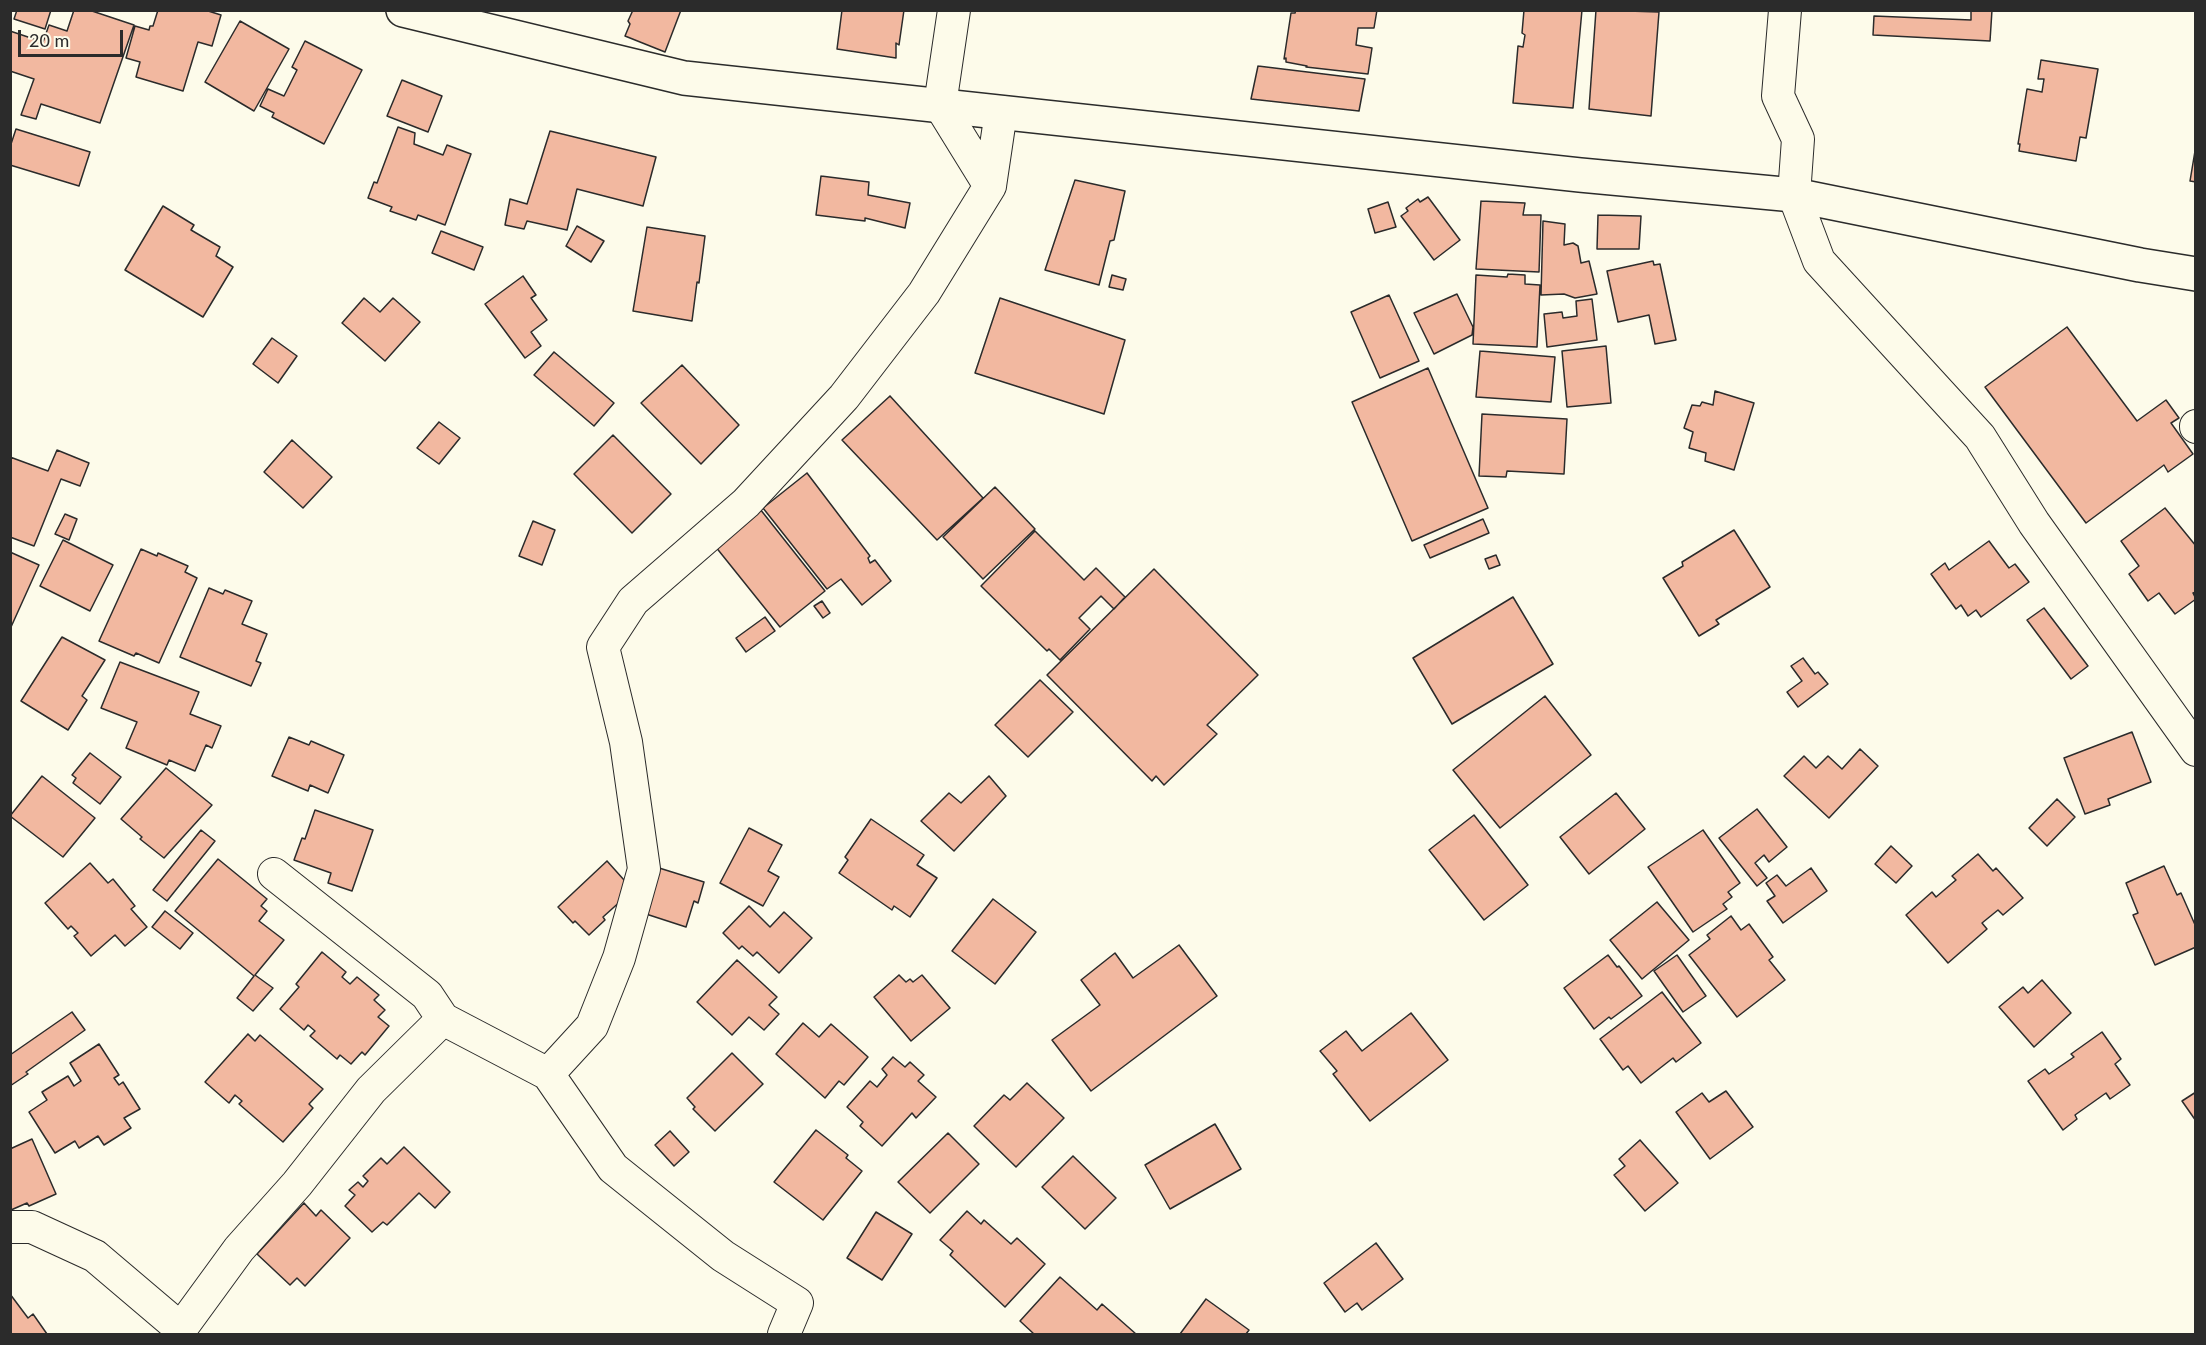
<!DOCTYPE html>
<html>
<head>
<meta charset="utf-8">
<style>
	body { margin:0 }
	#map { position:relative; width:2206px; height:1345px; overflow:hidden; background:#fdfbea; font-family:Lato,sans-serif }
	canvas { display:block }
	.frame { position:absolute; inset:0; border:12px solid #2b2b2b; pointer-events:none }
	.scale { position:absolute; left:18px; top:30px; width:105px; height:27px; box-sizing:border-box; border:3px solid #2b2b2b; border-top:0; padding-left:8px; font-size:18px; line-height:21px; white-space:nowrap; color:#2b2b2b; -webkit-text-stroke:4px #fdfbea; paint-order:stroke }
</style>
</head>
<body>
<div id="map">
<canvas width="2206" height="1345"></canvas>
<div class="frame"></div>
<div class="scale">20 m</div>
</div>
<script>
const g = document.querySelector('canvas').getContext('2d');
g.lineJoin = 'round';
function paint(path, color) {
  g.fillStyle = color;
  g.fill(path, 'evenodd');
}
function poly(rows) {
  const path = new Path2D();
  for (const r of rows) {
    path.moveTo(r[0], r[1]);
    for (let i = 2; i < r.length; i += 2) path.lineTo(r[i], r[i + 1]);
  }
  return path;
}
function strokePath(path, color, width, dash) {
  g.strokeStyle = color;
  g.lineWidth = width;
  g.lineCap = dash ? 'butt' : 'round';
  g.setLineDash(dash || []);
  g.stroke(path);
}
const building = poly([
	[17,10,51,10,45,29,14,19,17,10],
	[74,10,89,10,134,25,100,123,41,104,36,119,21,115,34,79,10,71,10,31,43,42,49,25,67,31,74,10],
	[158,10,205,10,221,15,212,46,198,42,183,91,136,77,140,62,126,58,135,26,149,30,150,26,153,26,158,10],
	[633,10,681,10,665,52,625,36,630,24,628,21,633,10],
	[842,10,904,10,899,45,896,43,896,58,837,49,842,10],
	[1296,10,1377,10,1374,28,1358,28,1356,45,1372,48,1368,74,1306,67,1307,66,1286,62,1286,58,1284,59,1291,13,1295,13,1296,10],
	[1524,10,1582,10,1573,108,1513,103,1518,46,1523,47,1525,35,1522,33,1524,10],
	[1596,10,1659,12,1651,116,1589,109,1596,10],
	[1971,10,1992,10,1990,41,1873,35,1874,16,1971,20,1971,10],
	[240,21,289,49,254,111,205,82,240,21],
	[305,41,362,70,324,144,272,117,274,113,260,106,268,89,284,96,297,70,292,67,305,41],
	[2041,60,2098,69,2086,138,2080,137,2076,161,2019,151,2020,144,2018,144,2027,89,2042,92,2044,79,2038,79,2041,60],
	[1258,66,1365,79,1359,111,1251,99,1258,66],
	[402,80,442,96,428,132,387,116,402,80],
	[398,127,415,133,414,144,443,155,447,145,471,154,445,225,418,215,416,220,390,211,392,207,368,198,374,182,377,183,398,127],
	[16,129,90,152,79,186,10,165,10,147,16,129],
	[550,131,656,157,643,206,577,189,567,230,527,221,524,229,505,225,510,199,527,204,550,131],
	[2196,145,2196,182,2190,181,2196,145],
	[821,176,869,182,868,195,910,203,905,228,865,218,865,221,816,215,821,176],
	[1075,180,1125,191,1114,240,1110,241,1099,285,1045,270,1075,180],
	[1428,197,1460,240,1434,260,1401,216,1408,211,1406,208,1418,199,1420,202,1428,197],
	[1481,201,1525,203,1523,215,1541,215,1539,272,1476,269,1481,201],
	[1388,202,1396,227,1375,233,1368,209,1388,202],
	[163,206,194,225,191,230,220,247,216,256,233,267,203,317,125,270,163,206],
	[1598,215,1641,216,1639,249,1597,249,1598,215],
	[1543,221,1565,224,1564,245,1573,243,1578,246,1581,263,1589,261,1597,294,1575,298,1564,294,1541,295,1543,221],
	[577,226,604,241,591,262,566,246,577,226],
	[647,227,705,236,699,283,697,282,692,321,633,311,647,227],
	[441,231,483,247,474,270,432,253,441,231],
	[1653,261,1654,265,1660,264,1676,340,1655,344,1649,315,1618,322,1607,271,1653,261],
	[1508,274,1525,275,1525,284,1540,285,1537,347,1473,344,1476,275,1507,277,1508,274],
	[1112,275,1126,279,1123,290,1109,287,1112,275],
	[523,276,536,295,531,298,547,320,531,332,541,346,525,358,485,304,523,276],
	[1457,294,1473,327,1472,335,1434,354,1414,313,1457,294],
	[1389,295,1419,361,1380,378,1351,312,1389,295],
	[364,298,380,312,393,298,420,322,385,361,342,323,364,298],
	[1000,298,1125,340,1104,414,975,373,1000,298],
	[1592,299,1597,340,1547,347,1544,314,1562,312,1563,318,1577,316,1576,301,1592,299],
	[2067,327,2137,421,2166,400,2179,418,2171,423,2193,454,2168,472,2164,465,2086,523,1985,387,2067,327],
	[272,338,297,356,278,383,253,364,272,338],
	[1606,346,1611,403,1567,407,1562,351,1606,346],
	[1480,351,1555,357,1551,402,1476,397,1480,351],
	[554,352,614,403,594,426,534,375,554,352],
	[682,365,739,425,701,464,641,403,682,365],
	[1428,368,1488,508,1412,541,1352,402,1428,368],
	[1715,391,1754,403,1734,470,1705,461,1706,453,1689,448,1693,432,1684,428,1692,405,1700,406,1702,402,1713,405,1715,391],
	[890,396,983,498,937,540,842,440,890,396],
	[1482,414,1567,419,1564,474,1507,471,1506,477,1479,476,1482,414],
	[439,422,460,438,439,464,417,448,439,422],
	[613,435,671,494,632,533,574,474,613,435],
	[292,440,332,477,303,508,264,472,292,440],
	[57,450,89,463,80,486,61,479,34,546,10,537,10,457,48,471,57,450],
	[807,473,870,556,868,558,870,563,875,560,891,581,862,605,841,579,827,589,763,508,807,473],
	[995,487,1035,529,983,579,943,537,995,487],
	[2165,508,2196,546,2196,592,2193,593,2196,599,2175,614,2159,593,2148,601,2129,574,2139,566,2121,541,2165,508],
	[760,509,825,591,780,627,715,546,760,509],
	[65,514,77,519,69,540,55,534,65,514],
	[1483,519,1489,533,1430,558,1424,545,1483,519],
	[533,521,555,530,542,565,519,556,533,521],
	[1734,530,1770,587,1716,620,1719,624,1699,636,1663,578,1683,566,1682,562,1734,530],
	[1035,531,1084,580,1096,568,1125,597,1114,609,1101,596,1079,618,1090,629,1060,660,1049,649,1047,651,981,586,1035,531],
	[63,540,113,565,90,611,40,586,63,540],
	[1989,541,2009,568,2015,564,2029,582,1981,617,1976,610,1968,616,1961,605,1956,609,1931,574,1945,563,1949,570,1989,541],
	[141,549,157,556,158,553,188,566,185,572,197,578,159,663,136,653,134,656,99,641,141,549],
	[10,552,39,565,11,627,10,627,10,552],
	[1496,555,1500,565,1489,569,1485,559,1496,555],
	[1154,569,1258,675,1207,725,1217,734,1164,785,1156,776,1152,781,1047,675,1154,569],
	[209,588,223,594,225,590,252,601,242,624,267,634,256,661,261,663,251,686,180,657,209,588],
	[1513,597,1553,664,1452,724,1413,658,1513,597],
	[822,601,830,613,823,618,814,606,822,601],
	[2044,608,2088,666,2071,679,2027,620,2044,608],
	[765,617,775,631,746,652,736,638,765,617],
	[62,637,105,660,82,696,87,700,68,730,21,701,62,637],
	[1803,658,1815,674,1818,672,1828,684,1798,707,1787,692,1802,681,1791,666,1803,658],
	[120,662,199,692,190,714,221,726,212,748,206,745,195,771,169,760,167,765,126,748,137,722,101,708,120,662],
	[1040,680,1073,712,1028,757,995,725,1040,680],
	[1545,696,1591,755,1500,828,1453,770,1545,696],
	[2132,732,2151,782,2108,799,2110,805,2085,814,2064,758,2132,732],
	[289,737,309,745,311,741,344,755,328,793,310,785,308,791,272,776,289,737],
	[1860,749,1878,766,1829,818,1784,776,1804,756,1816,768,1828,756,1842,769,1860,749],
	[90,753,121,777,100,804,73,783,76,778,72,775,90,753],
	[166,768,212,805,164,858,140,839,142,837,121,819,166,768],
	[42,776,95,818,63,857,10,816,42,776],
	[989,776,1006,796,954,851,921,821,949,793,961,803,989,776],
	[1616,793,1645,829,1589,874,1560,837,1616,793],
	[2057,799,2075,817,2047,846,2029,828,2057,799],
	[1757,809,1787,847,1769,862,1764,855,1755,863,1767,878,1757,886,1719,838,1757,809],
	[315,810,373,830,352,891,328,883,331,873,294,860,302,838,305,839,315,810],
	[1474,815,1528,885,1484,920,1429,850,1474,815],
	[871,819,924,855,917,865,937,878,910,917,894,906,892,910,839,873,848,860,845,857,871,819],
	[749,828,782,845,768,871,779,877,763,906,720,883,749,828],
	[201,830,215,841,167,901,153,890,201,830],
	[1703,830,1740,883,1728,892,1732,897,1723,904,1727,909,1693,932,1648,867,1703,830],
	[1891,846,1912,866,1896,883,1875,864,1891,846],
	[1978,854,1993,871,1996,868,2023,898,2003,915,1998,910,1982,923,1987,929,1948,963,1906,915,1932,892,1936,897,1956,880,1952,876,1978,854],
	[218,859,267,899,261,906,267,911,259,921,284,940,255,975,273,988,253,1011,237,998,254,976,175,911,218,859],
	[607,861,633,890,603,917,605,920,589,935,575,921,573,923,558,907,607,861],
	[90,863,108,883,113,879,135,906,131,909,147,927,125,946,115,935,91,956,74,936,78,933,71,926,68,929,45,903,90,863],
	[2164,866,2177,895,2181,893,2196,927,2196,947,2155,965,2133,915,2138,913,2126,883,2164,866],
	[656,867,704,882,698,903,694,901,686,927,646,914,656,867],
	[1811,868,1827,891,1783,923,1767,901,1775,896,1766,883,1777,875,1786,886,1811,868],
	[993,899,1036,932,995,984,952,951,993,899],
	[1657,902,1689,940,1642,979,1610,940,1657,902],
	[749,906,770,927,784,912,812,938,779,973,757,952,753,956,742,946,739,949,723,933,749,906],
	[165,911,193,933,180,949,152,927,165,911],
	[1731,916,1741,930,1749,924,1773,957,1769,960,1785,980,1737,1017,1689,955,1710,939,1707,935,1731,916],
	[1179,945,1217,996,1091,1091,1052,1040,1100,1005,1081,980,1115,953,1133,978,1179,945],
	[322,952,346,972,342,977,350,984,357,977,379,995,374,1000,385,1010,378,1017,389,1026,365,1055,362,1052,351,1064,340,1055,337,1059,310,1036,315,1031,308,1025,304,1030,280,1009,299,987,296,984,322,952],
	[1608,955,1617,967,1619,966,1642,996,1611,1019,1609,1017,1594,1029,1564,988,1608,955],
	[1677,955,1706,996,1683,1012,1654,971,1677,955],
	[737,960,777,997,769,1005,779,1014,764,1030,749,1017,732,1035,697,1002,737,960],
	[899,975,906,982,910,979,913,982,922,975,950,1008,911,1041,874,997,899,975],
	[2042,980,2071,1013,2034,1047,1999,1007,2023,987,2028,993,2042,980],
	[1662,992,1701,1043,1676,1062,1673,1058,1641,1083,1628,1066,1623,1070,1600,1039,1662,992],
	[72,1012,85,1030,26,1072,28,1074,10,1086,10,1055,72,1012],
	[1411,1013,1448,1060,1370,1121,1333,1074,1337,1071,1320,1051,1346,1031,1362,1051,1411,1013],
	[803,1023,819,1037,831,1024,868,1057,844,1085,839,1081,825,1098,776,1054,803,1023],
	[2102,1032,2121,1059,2115,1064,2130,1085,2110,1099,2106,1093,2075,1115,2077,1119,2063,1130,2028,1081,2045,1069,2049,1074,2074,1057,2071,1054,2102,1032],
	[248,1034,255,1041,260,1035,323,1089,309,1104,313,1108,283,1142,239,1104,242,1101,235,1095,229,1103,205,1082,248,1034],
	[99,1044,119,1075,114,1078,119,1085,123,1082,140,1109,124,1118,131,1128,104,1145,98,1136,79,1148,75,1141,55,1153,29,1112,47,1100,42,1092,68,1076,74,1086,81,1081,70,1063,99,1044],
	[732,1053,763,1084,715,1131,693,1109,695,1107,687,1098,732,1053],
	[893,1057,905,1067,910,1062,924,1075,918,1081,936,1097,916,1118,912,1113,882,1146,860,1126,863,1122,847,1107,870,1081,877,1087,887,1075,882,1069,893,1057],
	[1027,1083,1064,1118,1016,1167,974,1126,1004,1095,1010,1100,1027,1083],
	[1726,1091,1753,1127,1710,1159,1676,1112,1702,1093,1709,1102,1726,1091],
	[2196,1092,2196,1121,2182,1101,2196,1092],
	[1215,1124,1241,1169,1170,1209,1145,1165,1215,1124],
	[816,1130,848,1155,846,1158,862,1171,823,1220,774,1182,816,1130],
	[670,1131,689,1152,674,1166,655,1145,670,1131],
	[948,1133,979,1164,930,1213,898,1182,948,1133],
	[32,1139,56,1194,29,1206,27,1203,11,1210,10,1149,32,1139],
	[1640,1140,1678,1183,1645,1211,1614,1175,1625,1166,1619,1159,1640,1140],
	[404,1147,450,1192,435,1208,419,1193,387,1225,383,1222,372,1232,345,1206,355,1195,349,1190,358,1182,363,1187,368,1181,363,1176,381,1158,387,1164,404,1147],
	[1073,1156,1116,1198,1085,1229,1042,1187,1073,1156],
	[304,1203,316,1216,321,1210,350,1238,305,1286,297,1278,290,1285,257,1254,304,1203],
	[967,1211,981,1224,984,1220,1011,1244,1017,1238,1045,1264,1005,1307,950,1255,953,1251,940,1240,967,1211],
	[876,1212,912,1234,882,1280,847,1258,876,1212],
	[1376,1243,1403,1279,1362,1310,1357,1303,1345,1312,1324,1283,1376,1243],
	[1060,1277,1097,1310,1102,1304,1136,1334,1034,1334,1020,1321,1060,1277],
	[10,1294,28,1318,33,1314,47,1334,10,1334,10,1294],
	[1206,1299,1249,1330,1246,1334,1180,1334,1206,1299]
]);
const street = poly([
	[1785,10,1778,96,1798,139,1794,195,1819,261,1980,437,2034,523,2196,750],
	[990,186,1001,112],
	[2196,426,2196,427],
	[274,874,427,995,443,1019],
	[10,1227,32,1227,95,1256,181,1329],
	[177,1334,239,1249,297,1184,371,1090,443,1019,548,1074],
	[784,1334,797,1303,723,1256,613,1168,548,1074,592,1026,619,958,644,869,626,742,603,647,633,601,746,503,844,397,924,293,990,186,940,105,954,10]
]);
const secondary = poly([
	[403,10,684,78,1580,175,1794,195,2140,265,2196,274]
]);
paint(building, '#f2b8a0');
strokePath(building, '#2b2b2b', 1.5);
strokePath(street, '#2b2b2b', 34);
strokePath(secondary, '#2b2b2b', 36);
strokePath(street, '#fdfbea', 32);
strokePath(secondary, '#fdfbea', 33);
</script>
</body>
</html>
